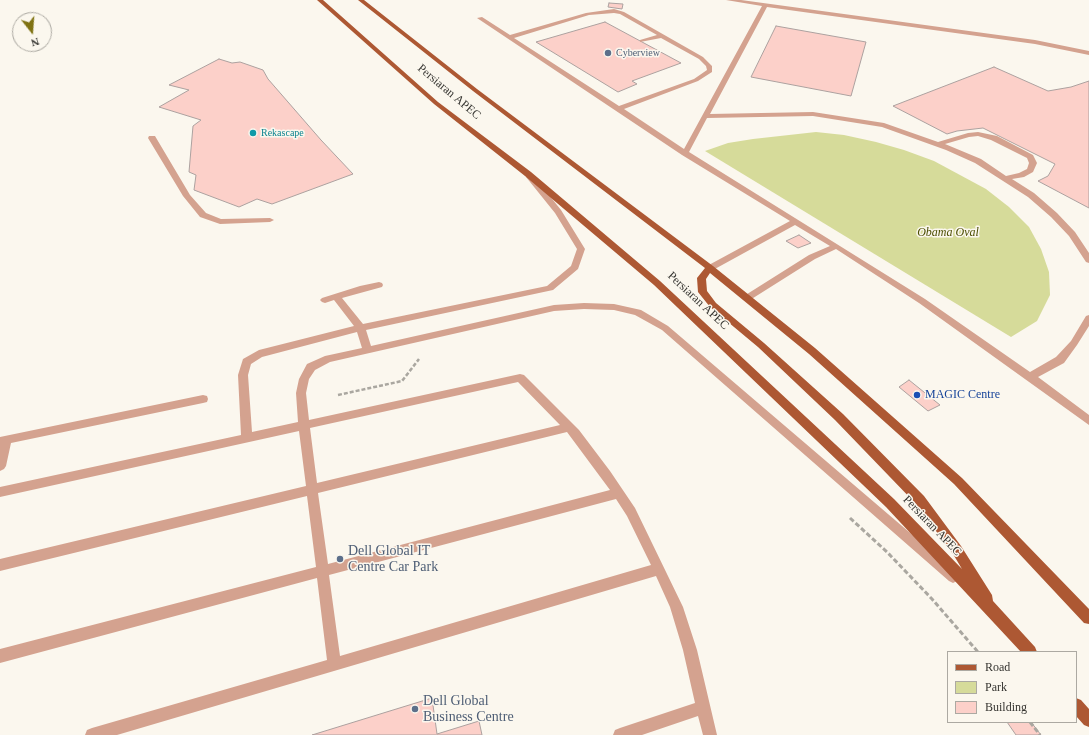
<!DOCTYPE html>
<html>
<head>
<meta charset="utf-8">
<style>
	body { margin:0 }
	#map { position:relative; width:1089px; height:735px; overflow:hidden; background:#fbf7ee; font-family:Georgia,serif }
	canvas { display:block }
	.legend { position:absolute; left:947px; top:651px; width:130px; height:72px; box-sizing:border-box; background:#fbf7ee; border:1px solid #aca9a2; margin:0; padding:5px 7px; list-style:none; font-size:12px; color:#363531 }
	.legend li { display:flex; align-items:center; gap:8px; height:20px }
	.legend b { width:20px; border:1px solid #aca9a2 }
	.north { position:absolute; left:12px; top:12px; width:40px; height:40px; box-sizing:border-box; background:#fbf7ee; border:1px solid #aca9a2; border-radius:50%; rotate:163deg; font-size:11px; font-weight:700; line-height:16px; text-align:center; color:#363531 }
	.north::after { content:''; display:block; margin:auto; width:14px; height:18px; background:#7f7212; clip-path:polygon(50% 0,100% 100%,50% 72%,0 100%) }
</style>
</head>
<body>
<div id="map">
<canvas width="1089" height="735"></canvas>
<ul class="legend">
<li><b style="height:5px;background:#ad5833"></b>Road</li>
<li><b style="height:11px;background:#d6db9a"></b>Park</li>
<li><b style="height:11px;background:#fcd0c9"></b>Building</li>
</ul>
<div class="north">N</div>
</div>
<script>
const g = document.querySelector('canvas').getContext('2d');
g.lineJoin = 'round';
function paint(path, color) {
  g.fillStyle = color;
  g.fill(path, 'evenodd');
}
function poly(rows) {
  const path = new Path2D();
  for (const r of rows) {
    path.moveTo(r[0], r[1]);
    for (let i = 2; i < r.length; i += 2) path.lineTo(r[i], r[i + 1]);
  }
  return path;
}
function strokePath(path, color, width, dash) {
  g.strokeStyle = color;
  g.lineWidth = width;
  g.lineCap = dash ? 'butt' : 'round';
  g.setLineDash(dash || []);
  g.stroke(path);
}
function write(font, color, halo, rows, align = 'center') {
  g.font = font + ' Georgia,serif';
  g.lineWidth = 3;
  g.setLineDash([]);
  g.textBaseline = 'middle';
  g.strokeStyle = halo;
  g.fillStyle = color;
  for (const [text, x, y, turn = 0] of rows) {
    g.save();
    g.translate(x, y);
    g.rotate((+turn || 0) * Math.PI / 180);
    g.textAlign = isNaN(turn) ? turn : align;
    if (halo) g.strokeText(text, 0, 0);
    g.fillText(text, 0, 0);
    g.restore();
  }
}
const green = poly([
	[816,132,844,135,876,142,904,150,934,161,986,189,1009,207,1029,227,1041,249,1049,272,1050,295,1037,321,1011,337,705,151,728,143,753,139]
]);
const building = poly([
	[609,3,623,4,622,9,608,7,609,3],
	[605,22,681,63,632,81,637,84,618,92,536,42,605,22],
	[776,26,866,42,851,96,751,77,776,26],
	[219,59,232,63,240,62,263,70,268,79,321,140,353,174,272,204,257,199,239,207,194,190,196,175,189,172,193,126,201,120,159,107,189,90,169,85,219,59],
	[994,67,1048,91,1071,87,1089,81,1089,208,1038,181,1048,176,1055,164,983,128,957,131,947,134,893,106,994,67],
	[799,235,811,243,798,248,786,241,799,235],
	[909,380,940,405,928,411,899,387,909,380],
	[432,698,437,734,479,721,482,735,312,735,432,698],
	[1007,722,1031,722,1041,735,1016,735,1007,722]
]);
const pathFar1 = poly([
	[338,395,402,381,419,359]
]);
const path = poly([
	[850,518,887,552,932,599,978,652],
	[1030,722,1040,735]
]);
const minor = poly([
	[726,0,741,0,1035,40,1089,51,1089,55,1035,44,767,7,710,114,813,112,884,123,938,142,968,133,978,132,997,136,1033,155,1037,163,1033,172,1024,177,1012,179,1034,193,1057,213,1075,232,1089,253,1089,263,1086,262,1069,236,1051,217,1028,197,975,163,946,150,882,127,813,116,707,118,689,152,925,299,1030,372,1056,357,1071,341,1086,316,1089,315,1089,326,1077,345,1064,363,1038,377,1089,415,1089,425,919,303,836,249,815,259,750,300,744,300,742,298,744,296,809,255,830,246,795,225,713,270,707,270,706,268,707,266,790,221,682,155,477,18,482,17,510,35,586,13,614,9,624,12,703,57,712,66,712,72,698,81,624,109,684,149,762,6,726,0],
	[614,13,620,14,657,35,640,40,640,42,661,38,699,59,706,66,707,70,694,79,619,106,514,38,589,15,614,13],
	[978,136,991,140,1027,158,1029,163,1027,169,1019,173,1006,176,981,159,945,144,969,137,978,136],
	[149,136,155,136,190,195,206,213,221,219,270,218,274,220,270,222,220,224,200,217,183,196,148,138,149,136],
	[527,175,533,175,561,210,585,249,578,269,553,290,366,330,371,346,554,305,584,303,614,304,641,310,668,326,957,573,959,577,957,581,953,583,949,581,662,330,635,315,614,310,584,309,554,311,330,362,315,370,309,379,306,393,309,420,520,374,524,375,579,430,610,471,635,508,683,607,697,650,717,735,703,735,698,716,642,735,613,735,615,730,620,728,695,703,683,650,670,607,656,576,117,735,85,735,87,730,92,728,327,660,317,578,0,663,0,649,316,567,307,496,0,571,0,559,306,486,299,431,0,497,0,487,241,435,238,375,243,359,259,350,354,326,334,300,325,303,322,302,320,300,322,298,360,286,379,282,382,283,383,285,382,287,342,298,363,324,547,286,571,266,577,249,555,213,526,177,527,175],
	[357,332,362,348,325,356,307,364,299,379,296,393,298,422,252,432,248,375,251,364,262,357,357,332],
	[518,382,560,425,317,483,310,428,518,382],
	[567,432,610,490,328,564,318,493,567,432],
	[616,499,627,516,651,565,340,656,329,575,616,499],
	[203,395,207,396,208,399,207,402,203,403,11,443,6,466,4,469,0,471,0,437,203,395]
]);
const major = poly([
	[317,0,323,0,438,102,531,172,660,281,894,499,962,569,953,554,916,504,835,420,758,347,710,307,698,292,697,278,705,268,473,91,358,0,364,0,477,89,713,266,815,348,962,478,1089,609,1089,624,1084,623,954,484,809,354,710,273,706,279,707,291,716,303,764,343,843,414,924,496,961,546,992,595,993,601,1035,647,1037,652,1021,652,886,507,654,285,525,176,434,104,317,0],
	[1076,698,1081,700,1089,709,1089,727,1084,725,1076,716,1076,698]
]);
const markers = [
	[608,53,4,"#5c6f8a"],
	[253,133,4,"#0f9aa8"],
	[917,395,4,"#1a4fb4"],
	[340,559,4,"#5c6f8a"],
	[415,709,4,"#5c6f8a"]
];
const farServicenames = [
	["Cyberview",616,53]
];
const farCulturenames = [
	["Rekascape",261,133]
];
const streetNames = [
	["Persiaran APEC",449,92,40],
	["Persiaran APEC",698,301,43],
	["Persiaran APEC",932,526,46]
];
const parkNames = [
	["Obama Oval",948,233]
];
const transitNames = [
	["MAGIC Centre",925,395]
];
const nearServicenames = [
	["Dell Global IT",348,551],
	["Centre Car Park",348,567],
	["Dell Global",423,701],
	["Business Centre",423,717]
];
paint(green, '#d6db9a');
paint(building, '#fcd0c9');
strokePath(building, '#aca19f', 1);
strokePath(pathFar1, '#aaa7a0', 2.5, [4, 2]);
strokePath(path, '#aaa7a0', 3, [5, 2.5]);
paint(minor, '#d4a28f');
paint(major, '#ad5833');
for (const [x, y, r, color] of markers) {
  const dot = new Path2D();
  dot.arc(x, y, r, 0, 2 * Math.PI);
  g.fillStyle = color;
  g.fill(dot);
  strokePath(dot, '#fbf7ee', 1.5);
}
write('10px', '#4e5e75', '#fbf7ee', farServicenames, 'left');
write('10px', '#0d838f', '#fbf7ee', farCulturenames, 'left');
write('12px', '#363531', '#fbf7ee', streetNames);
write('italic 12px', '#4c4e00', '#fbf7ee', parkNames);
write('12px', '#164399', '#fbf7ee', transitNames, 'left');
write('14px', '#4e5e75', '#fbf7ee', nearServicenames, 'left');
</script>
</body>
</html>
